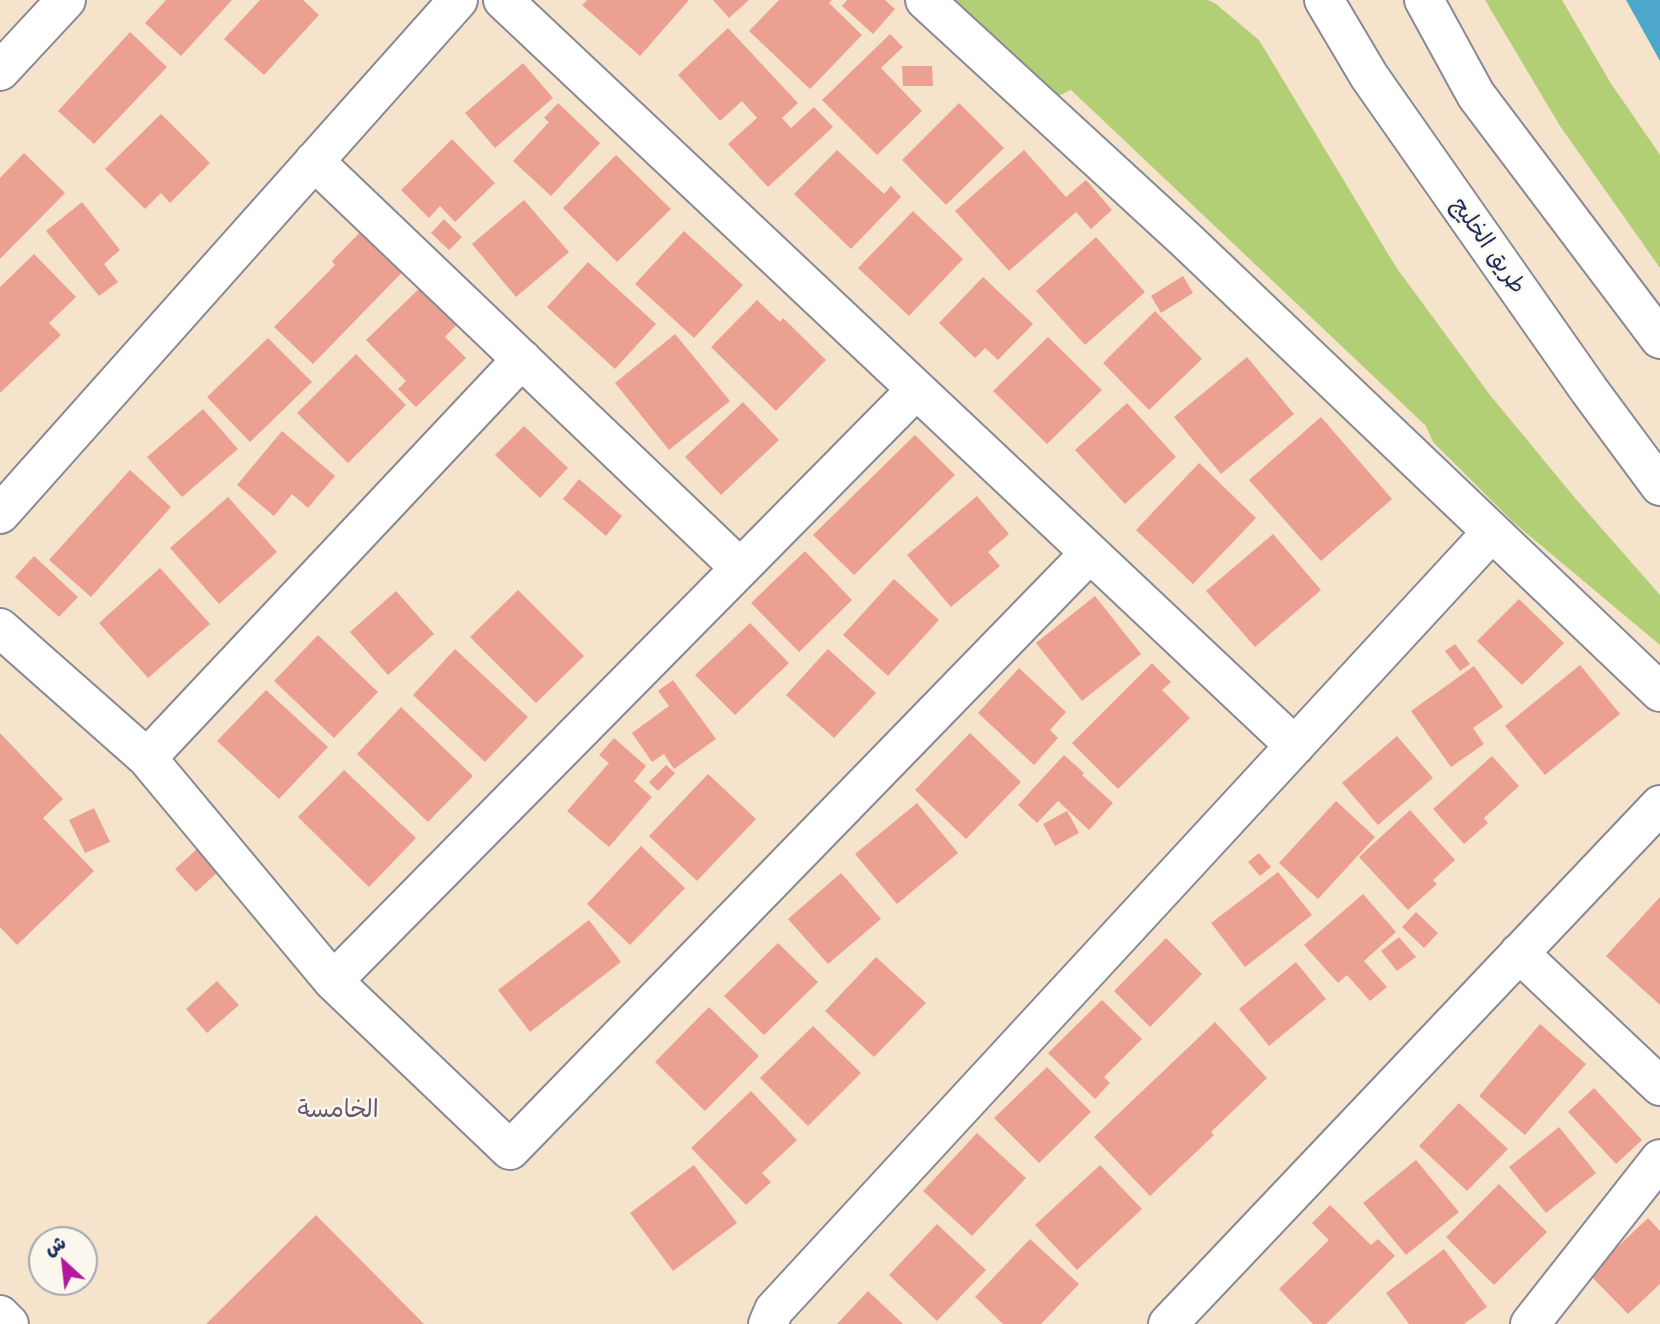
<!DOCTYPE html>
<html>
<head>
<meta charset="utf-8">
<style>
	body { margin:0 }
	#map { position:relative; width:1660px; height:1324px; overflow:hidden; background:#f6e3cc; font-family:"Playpen Sans","Playpen Sans Arabic",sans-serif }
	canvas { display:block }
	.north { position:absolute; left:28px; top:1226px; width:70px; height:70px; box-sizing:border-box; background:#fbf7ec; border:2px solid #a1a7b3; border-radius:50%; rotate:333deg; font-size:19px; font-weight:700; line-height:28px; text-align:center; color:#1b2f5e }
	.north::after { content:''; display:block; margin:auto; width:24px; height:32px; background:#b5179e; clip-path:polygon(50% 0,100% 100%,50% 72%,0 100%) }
</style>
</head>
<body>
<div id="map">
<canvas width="1660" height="1324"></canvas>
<div class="north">ش</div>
</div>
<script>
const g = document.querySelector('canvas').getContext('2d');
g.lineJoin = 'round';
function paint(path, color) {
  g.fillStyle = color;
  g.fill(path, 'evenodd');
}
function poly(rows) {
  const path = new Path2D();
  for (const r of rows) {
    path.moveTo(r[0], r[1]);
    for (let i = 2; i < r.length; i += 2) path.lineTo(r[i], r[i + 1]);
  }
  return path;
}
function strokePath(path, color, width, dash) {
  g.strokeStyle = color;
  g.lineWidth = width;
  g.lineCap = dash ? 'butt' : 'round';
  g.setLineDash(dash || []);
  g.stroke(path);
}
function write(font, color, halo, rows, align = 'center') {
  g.font = font + ' "Playpen Sans","Playpen Sans Arabic",sans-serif';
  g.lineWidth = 5;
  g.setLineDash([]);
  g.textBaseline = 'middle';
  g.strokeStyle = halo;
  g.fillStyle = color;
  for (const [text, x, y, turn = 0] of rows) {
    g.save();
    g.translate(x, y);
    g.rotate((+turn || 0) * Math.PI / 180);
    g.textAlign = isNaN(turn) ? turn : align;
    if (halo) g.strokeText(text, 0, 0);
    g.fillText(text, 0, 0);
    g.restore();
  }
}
const green = poly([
	[952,0,1208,0,1216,4,1259,40,1396,267,1490,395,1575,498,1660,595,1660,645,1513,522,1433,442,1426,426,1071,90,1056,97],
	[1485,0,1562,0,1610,82,1660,155,1660,268,1560,126]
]);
const water = poly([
	[1626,0,1660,0,1660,61]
]);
const building = poly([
	[166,0,232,0,181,56,145,23],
	[260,0,303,0,319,15,264,75,224,39],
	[587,0,689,0,640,56,582,5],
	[713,0,749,0,729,18],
	[779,0,832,0,829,3,862,35,810,89,749,31],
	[847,0,885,0,895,9,873,34,842,6],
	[728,28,798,103,782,118,791,128,814,107,833,127,768,187,728,144,757,118,742,101,720,121,678,75],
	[130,32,167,67,94,144,58,111],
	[890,34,903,47,881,68,922,111,877,155,822,100],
	[523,63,553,98,495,148,465,113],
	[902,66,932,66,933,86,903,86],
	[558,103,600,143,551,196,513,161,549,122,544,118],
	[959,103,1004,148,946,205,902,160],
	[161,114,210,163,170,203,161,193,145,209,105,169],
	[452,139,495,183,455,222,440,206,429,218,401,190],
	[837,150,884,194,891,186,901,197,851,249,794,194],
	[1024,150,1066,197,1086,180,1112,210,1091,229,1076,212,1009,271,955,211],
	[24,153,65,193,0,259,0,178],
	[616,155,671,209,617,262,563,208],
	[524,200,569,252,516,297,472,244],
	[82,202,120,250,104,264,118,282,99,296,46,231],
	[913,211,963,259,909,316,858,268],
	[374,218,416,258,313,364,274,327,335,265,332,261],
	[444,219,462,237,449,250,431,233],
	[684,231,743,285,694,338,635,284],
	[1096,237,1145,292,1085,345,1036,291],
	[34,254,76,297,49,323,61,335,0,393,0,287],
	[588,262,656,324,615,369,547,307],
	[1183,276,1193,293,1161,313,1151,296],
	[983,277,1033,324,998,360,985,348,975,358,939,323],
	[426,282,462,319,445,337,466,358,416,407,398,389,406,381,366,340],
	[757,300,780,322,783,318,826,360,776,411,711,347],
	[1155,311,1202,359,1149,410,1103,363],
	[675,334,730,401,669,450,615,383],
	[1048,337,1102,390,1047,444,993,391],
	[268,338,312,382,250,442,207,397],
	[356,354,406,405,348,463,297,413],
	[1247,357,1294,414,1221,474,1174,417],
	[743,402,779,440,721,495,685,457],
	[1127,403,1176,457,1125,504,1075,450],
	[203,409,238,449,182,497,147,457],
	[1321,417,1392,499,1321,561,1249,480],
	[524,426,568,468,540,498,495,455],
	[282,431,335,476,308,508,292,494,274,516,237,485],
	[915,435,955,475,854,575,813,535],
	[1199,463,1256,518,1193,584,1136,530],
	[130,470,171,507,91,597,49,560],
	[579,479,622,516,606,536,563,499],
	[977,496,1009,534,988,552,1000,566,951,607,907,555],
	[228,497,277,552,219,604,170,548],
	[1273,534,1321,590,1255,647,1206,591],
	[805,551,852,600,799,652,751,603],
	[34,556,78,597,59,617,15,577],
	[160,568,210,624,148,678,99,623],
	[894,579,939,620,888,676,843,635],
	[518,590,584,656,536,703,470,637],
	[396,591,434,634,388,675,350,632],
	[1095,596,1141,654,1082,701,1036,643],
	[1519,599,1564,643,1522,685,1477,641],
	[750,623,789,663,735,715,695,675],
	[318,635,378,692,334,738,274,681],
	[1455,644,1470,664,1460,671,1445,651],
	[455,649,528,717,485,762,413,695],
	[828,649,876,693,834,738,786,695],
	[1152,663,1171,682,1162,690,1190,718,1118,789,1072,743],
	[1580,665,1620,714,1545,775,1505,726],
	[1474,666,1503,707,1473,728,1484,744,1451,767,1411,711],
	[1019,668,1066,712,1050,730,1058,738,1034,765,978,713],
	[673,680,716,739,674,769,664,754,652,762,632,733,669,706,658,691],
	[266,690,328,747,279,799,217,741],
	[401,707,473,776,428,822,357,754],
	[0,733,63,799,43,818,94,871,17,945,0,927],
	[970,733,1021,782,966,839,915,790],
	[1397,736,1433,778,1378,825,1342,783],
	[614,738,646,766,634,781,652,797,609,847,567,811,609,763,599,755],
	[1064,755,1084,773,1082,775,1113,803,1089,830,1058,801,1037,823,1018,805],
	[1492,756,1519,786,1484,818,1488,823,1464,844,1433,809],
	[666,765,675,773,658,791,649,782],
	[344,770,416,838,369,887,298,817],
	[708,774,756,819,697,881,649,836],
	[1336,801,1375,837,1318,899,1279,863],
	[917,803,958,853,897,904,855,854],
	[94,808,110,842,85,853,69,820],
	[1410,810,1455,860,1433,880,1437,884,1408,910,1359,857],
	[1067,811,1079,833,1055,846,1043,824],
	[641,846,685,888,630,945,587,904],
	[197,849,218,872,196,892,175,869],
	[1259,853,1271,867,1260,876,1248,862],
	[1278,872,1312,915,1245,967,1211,923],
	[841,873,881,919,828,964,788,919],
	[1363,894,1396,932,1364,961,1387,987,1370,1001,1347,975,1338,983,1304,945],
	[1660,897,1660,1005,1606,956],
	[1416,912,1438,933,1424,948,1402,927],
	[589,920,621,962,530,1032,498,990],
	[1399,937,1416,957,1397,971,1381,951],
	[1166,938,1202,974,1150,1027,1114,991],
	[778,943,818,982,764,1035,724,996],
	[876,957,926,1003,874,1057,825,1011],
	[1296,962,1326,999,1269,1046,1239,1009],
	[217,981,239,1005,207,1033,186,1009],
	[1102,1000,1142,1039,1104,1077,1110,1083,1095,1099,1048,1053],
	[709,1007,759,1056,705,1111,655,1062],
	[1215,1022,1267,1078,1211,1132,1214,1135,1150,1196,1094,1137],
	[1540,1024,1586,1064,1525,1135,1479,1096],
	[813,1026,861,1073,808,1126,760,1078],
	[1047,1067,1091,1112,1039,1163,994,1118],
	[1594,1088,1642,1140,1616,1164,1568,1112],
	[751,1091,797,1140,762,1173,771,1182,746,1205,691,1148],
	[1459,1103,1508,1149,1467,1191,1419,1146],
	[1559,1127,1596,1173,1546,1213,1509,1167],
	[977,1133,1026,1178,972,1236,923,1191],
	[1416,1160,1459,1212,1406,1255,1363,1203],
	[694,1165,737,1223,673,1271,630,1213],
	[1100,1165,1142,1209,1077,1270,1035,1225],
	[1499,1184,1547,1232,1494,1285,1446,1237],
	[1330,1205,1371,1245,1378,1239,1395,1256,1326,1324,1313,1324,1279,1289,1329,1240,1312,1223],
	[316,1215,424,1324,206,1324],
	[1648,1218,1660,1231,1660,1284,1628,1314,1589,1274],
	[937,1224,986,1270,937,1321,889,1275],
	[1030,1239,1079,1284,1041,1324,1003,1324,975,1297],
	[1444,1249,1487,1307,1464,1324,1409,1324,1386,1293],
	[868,1291,903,1324,837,1324]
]);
const minor = poly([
	[503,0,1295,746],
	[925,0,1186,240,1660,692],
	[0,71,66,0],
	[314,161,740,568],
	[916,390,333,981,510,1150,1090,553],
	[0,514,458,0],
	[0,628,147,758,522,359],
	[147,758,333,981],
	[1519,953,1660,1086],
	[0,1315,9,1324],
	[768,1324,774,1310,1492,532],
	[1168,1324,1660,805],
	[1530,1324,1660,1159]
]);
const major = poly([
	[1324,0,1369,76,1589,390,1660,486],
	[1424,0,1476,95,1660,339]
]);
const streetNames = [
	["طريق الخليج",1488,246,55]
];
const neighbourhoodNames = [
	["الخامسة",338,1110]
];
paint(green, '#b3cf75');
paint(water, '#4da7cb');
paint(building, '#eca092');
strokePath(minor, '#888995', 42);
strokePath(major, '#888995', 42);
strokePath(minor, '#fff', 38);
strokePath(major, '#fff', 38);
write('23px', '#1b2f5e', '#fbf7ec', streetNames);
write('24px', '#645770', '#fbf7ec', neighbourhoodNames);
</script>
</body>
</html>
